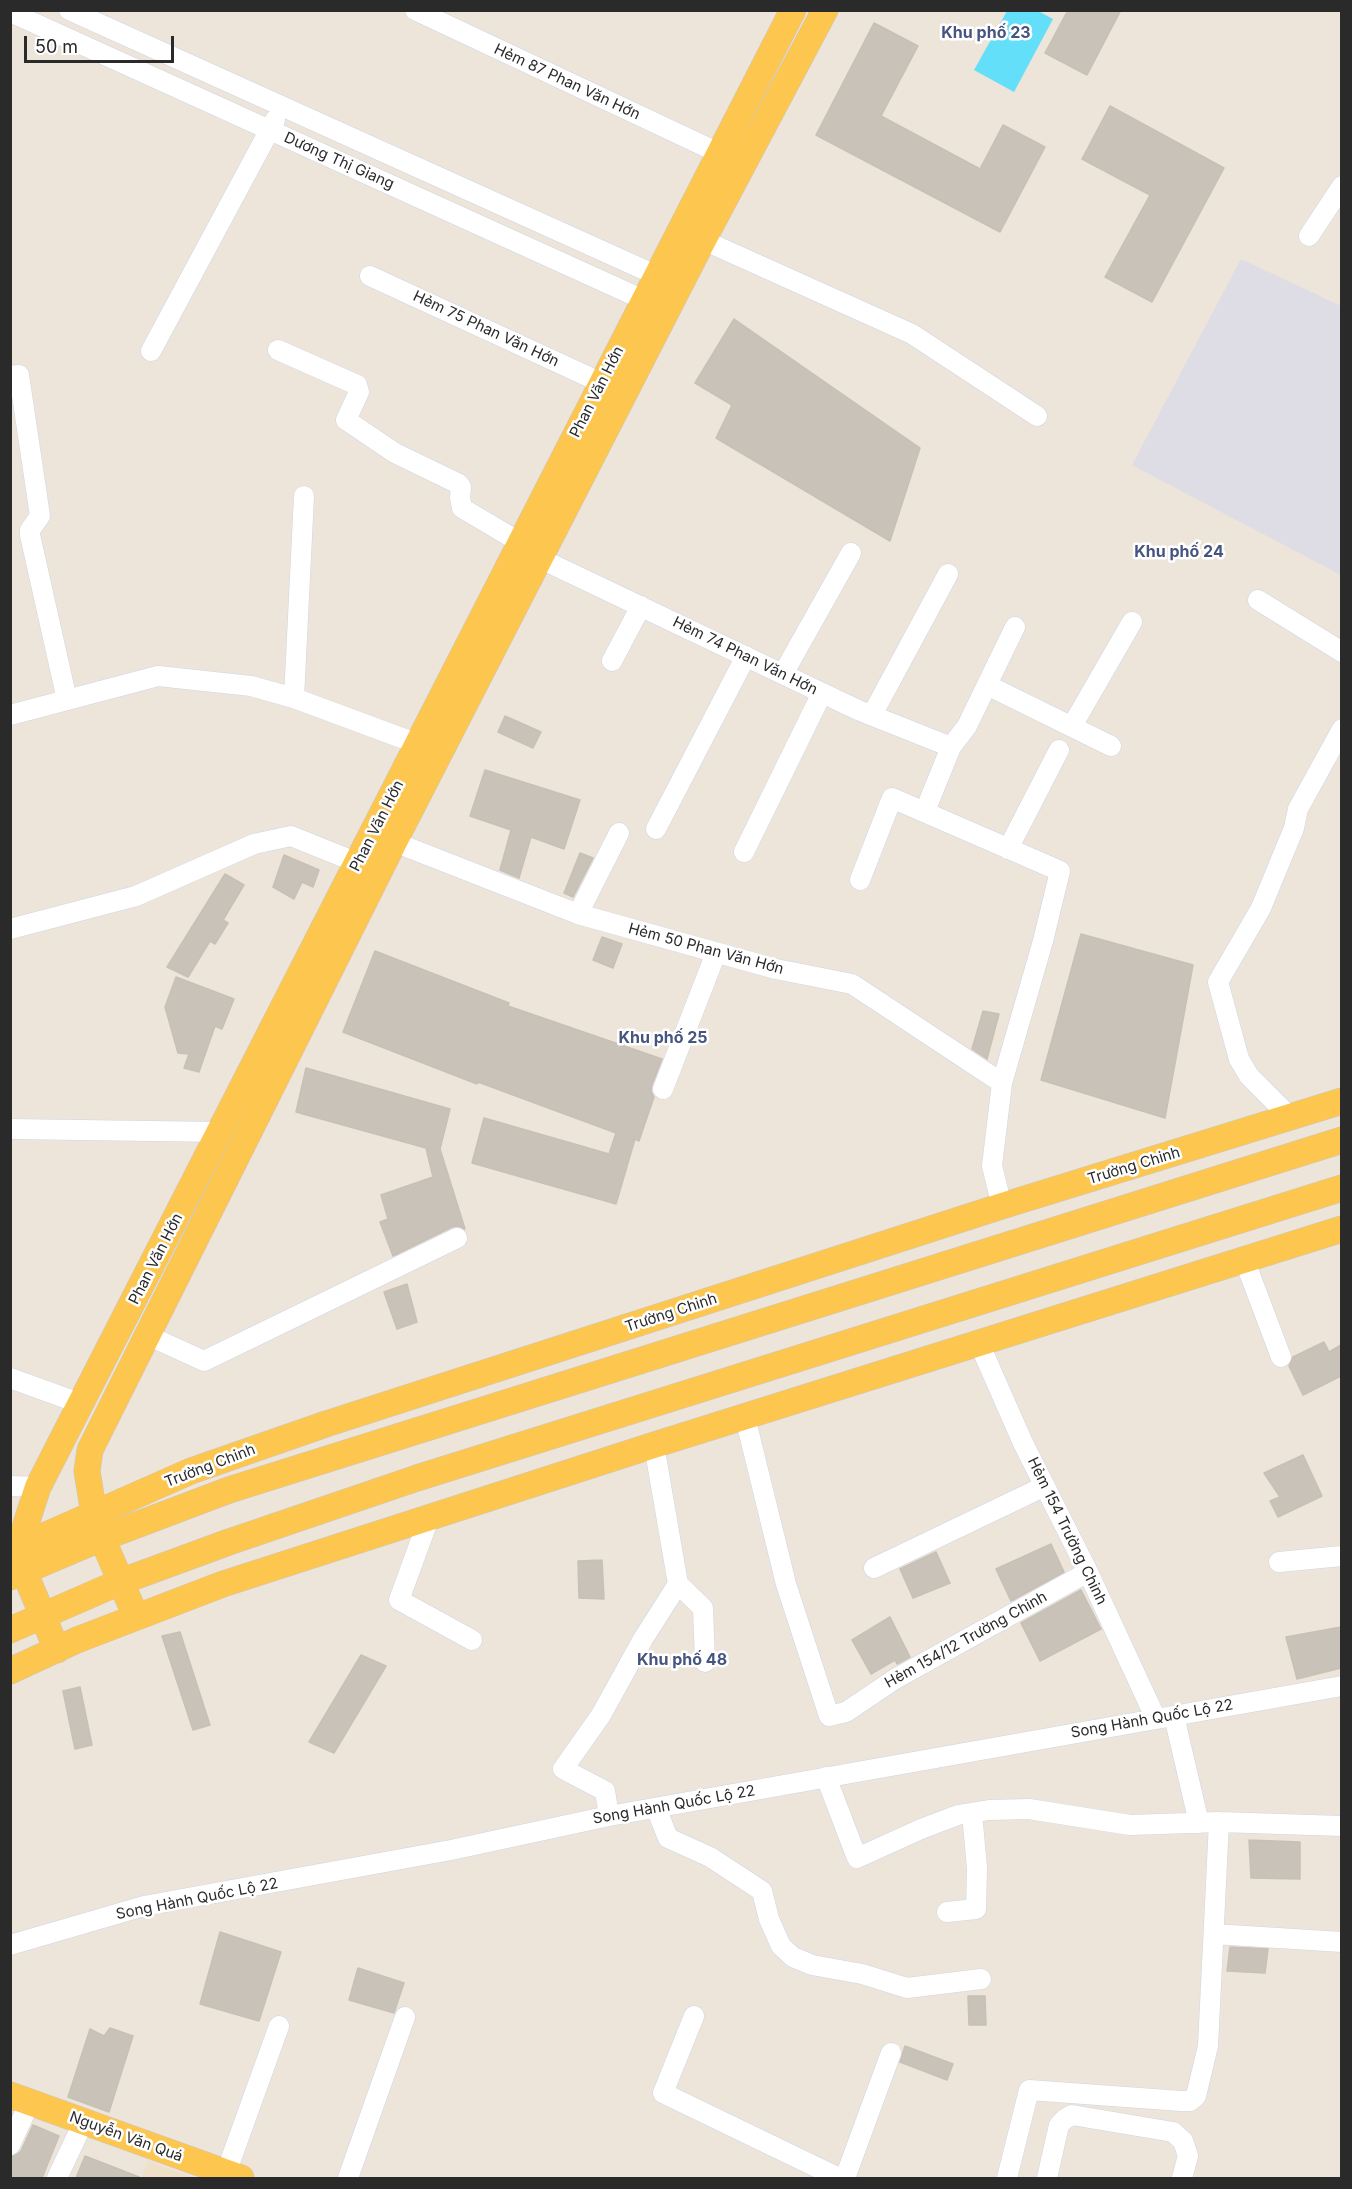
<!DOCTYPE html>
<html>
<head>
<meta charset="utf-8">
<style>
	body { margin:0 }
	#map { position:relative; width:1352px; height:2189px; overflow:hidden; background:#ede4da; font-family:Inter,sans-serif }
	canvas { display:block }
	.frame { position:absolute; inset:0; border:12px solid #2a2a2a; pointer-events:none }
	.scale { position:absolute; left:24px; top:36px; width:150px; height:27px; box-sizing:border-box; border:3px solid #2a2a2a; border-top:0; padding-left:8px; font-size:18px; line-height:21px; white-space:nowrap; color:#2a2a2a; -webkit-text-stroke:4px #fff; paint-order:stroke }
</style>
</head>
<body>
<div id="map">
<canvas width="1352" height="2189"></canvas>
<div class="frame"></div>
<div class="scale">50 m</div>
</div>
<script>
const g = document.querySelector('canvas').getContext('2d');
g.lineJoin = 'round';
function paint(path, color) {
  g.fillStyle = color;
  g.fill(path, 'evenodd');
}
function poly(rows) {
  const path = new Path2D();
  for (const r of rows) {
    path.moveTo(r[0], r[1]);
    for (let i = 2; i < r.length; i += 2) path.lineTo(r[i], r[i + 1]);
  }
  return path;
}
function strokePath(path, color, width, dash) {
  g.strokeStyle = color;
  g.lineWidth = width;
  g.lineCap = dash ? 'butt' : 'round';
  g.setLineDash(dash || []);
  g.stroke(path);
}
function write(font, color, halo, rows, align = 'center') {
  g.font = font + ' Inter,sans-serif';
  g.lineWidth = 5;
  g.setLineDash([]);
  g.textBaseline = 'middle';
  g.strokeStyle = halo;
  g.fillStyle = color;
  for (const [text, x, y, turn = 0] of rows) {
    g.save();
    g.translate(x, y);
    g.rotate((+turn || 0) * Math.PI / 180);
    g.textAlign = isNaN(turn) ? turn : align;
    if (halo) g.strokeText(text, 0, 0);
    g.fillText(text, 0, 0);
    g.restore();
  }
}
const industrial = poly([
	[1241,259,1341,306,1341,575,1132,465]
]);
const education = poly([
	[148,2161,194,2178,142,2178]
]);
const water = poly([
	[1007,11,1038,11,1053,19,1014,92,974,70]
]);
const building = poly([
	[1068,10,1121,10,1087,75,1045,53,1068,10],
	[874,23,918,46,881,116,980,169,1003,125,1045,147,1000,232,816,135,874,23],
	[1110,106,1224,168,1152,302,1105,277,1150,195,1082,159,1110,106],
	[734,319,920,448,890,541,716,438,732,405,695,383,734,319],
	[505,716,541,732,533,748,498,732,505,716],
	[485,770,580,800,564,849,531,837,519,878,500,870,511,830,470,816,485,770],
	[580,853,593,858,573,897,564,893,580,853],
	[284,855,319,870,313,887,302,882,294,899,273,887,284,855],
	[225,874,244,885,223,920,228,923,215,944,210,941,188,977,167,967,225,874],
	[1081,934,1193,965,1165,1118,1041,1080,1081,934],
	[602,937,622,944,613,968,593,960,602,937],
	[375,951,509,1003,508,1006,662,1059,652,1085,651,1091,654,1097,639,1141,635,1139,616,1204,472,1163,484,1118,609,1154,616,1133,478,1082,477,1084,343,1032,375,951],
	[176,977,234,999,222,1029,215,1026,199,1072,184,1068,189,1054,178,1053,165,1007,176,977],
	[983,1011,999,1014,987,1059,972,1049,983,1011],
	[306,1068,450,1109,440,1149,465,1229,458,1226,452,1227,393,1256,380,1222,388,1219,381,1195,433,1177,426,1148,296,1112,306,1068],
	[407,1284,417,1322,397,1329,384,1292,407,1284],
	[1324,1342,1329,1352,1341,1345,1341,1376,1303,1395,1289,1366,1293,1357,1324,1342],
	[1303,1455,1322,1496,1278,1517,1270,1501,1280,1497,1264,1473,1303,1455],
	[1051,1544,1064,1572,1011,1601,996,1569,1051,1544],
	[936,1552,950,1583,913,1598,900,1569,936,1552],
	[602,1560,604,1599,579,1598,578,1561,602,1560],
	[1081,1590,1101,1629,1040,1661,1021,1623,1081,1590],
	[890,1617,910,1657,897,1664,895,1660,871,1674,852,1640,890,1617],
	[1341,1627,1341,1668,1297,1679,1286,1637,1341,1627],
	[180,1632,210,1725,193,1730,162,1636,180,1632],
	[361,1655,386,1666,334,1753,309,1742,361,1655],
	[80,1687,92,1745,75,1749,63,1691,80,1687],
	[1249,1840,1300,1842,1300,1879,1251,1878,1249,1840],
	[220,1932,281,1952,259,2021,200,2004,220,1932],
	[1230,1947,1268,1949,1265,1973,1227,1971,1230,1947],
	[358,1968,404,1983,394,2013,349,2000,358,1968],
	[968,1996,985,1996,986,2025,969,2025,968,1996],
	[110,2028,133,2036,109,2112,68,2097,90,2029,104,2036,110,2028],
	[905,2046,953,2064,947,2080,900,2062,905,2046],
	[33,2125,59,2136,42,2178,10,2178,10,2157,16,2155,21,2151,33,2125],
	[85,2156,139,2177,139,2178,76,2178,85,2156]
]);
const minor = poly([
	[69,10,669,281],
	[415,10,719,153],
	[10,12,655,305],
	[1309,236,1342,186],
	[703,240,912,334,1037,416],
	[370,276,602,383],
	[278,350,357,385,359,392,346,420,395,453,459,484,461,487,460,498,462,508,521,543],
	[151,351,275,120],
	[10,376,19,375,40,516,30,530,30,535,67,700],
	[541,559,858,710,951,747],
	[1258,600,1342,652],
	[612,661,641,606],
	[783,674,851,553],
	[987,685,1111,746],
	[294,698,304,496],
	[10,715,158,676,251,686,294,698,418,744],
	[872,715,948,574],
	[1072,726,1132,622],
	[925,811,951,747,967,726,1015,627],
	[656,829,746,656],
	[394,842,578,914,776,969,852,984,1002,1083],
	[1008,849,1059,750],
	[744,852,822,693],
	[860,880,892,798,1060,871,1043,941,1002,1083,992,1166,1002,1206],
	[578,914,619,833],
	[10,929,136,896,254,844,291,836,358,863],
	[663,1089,716,953],
	[1291,1118,1249,1076,1239,1059,1218,982,1261,908,1294,828,1298,809,1342,729],
	[10,1129,221,1132],
	[1244,1259,1281,1357],
	[147,1335,204,1361,457,1238],
	[979,1343,1023,1443,1088,1572,1156,1719],
	[10,1378,82,1404],
	[745,1417,786,1584,829,1716,846,1712,895,1679,1088,1572],
	[654,1445,678,1584,703,1608,705,1662],
	[10,1486,38,1487],
	[429,1518,399,1600,472,1640],
	[1279,1562,1342,1556],
	[874,1568,1045,1486],
	[1174,1716,1199,1823],
	[826,1777,857,1858,921,1829,958,1815,989,1810,1029,1809,1130,1825,1219,1822,1342,1826],
	[656,1808,668,1838,710,1857,762,1891,769,1919,781,1946,793,1957,812,1965,862,1974,907,1988,981,1979],
	[609,1816,605,1791,563,1769,601,1715,643,1639,678,1584],
	[947,1912,976,1909,977,1868,972,1813],
	[1214,1934,1342,1942],
	[10,1945,144,1906,451,1850,609,1816,1342,1686],
	[694,2016,663,2093,839,2178],
	[10,2145,30,2102],
	[226,2173,279,2026],
	[57,2178,84,2121],
	[348,2178,405,2017],
	[845,2178,891,2053],
	[1007,2178,1029,2090,1181,2101,1190,2101,1196,2096,1208,2046,1219,1822],
	[1047,2178,1059,2125,1065,2119,1072,2115,1173,2132,1183,2141,1188,2156,1182,2178]
]);
const major = poly([
	[10,1551,191,1471,326,1424,1002,1206,1342,1101],
	[10,1577,102,1538,229,1490,1342,1140],
	[136,1617,102,1538,94,1514,87,1471,90,1450,394,842,703,240,825,10],
	[10,1630,120,1582,229,1542,417,1478,1342,1188],
	[57,1650,24,1571,21,1546,26,1524,38,1487,793,10],
	[10,1671,77,1640,223,1584,654,1445,1342,1229],
	[10,2095,241,2178]
]);
const streetNames = [
	["Hẻm 87 Phan Văn Hớn",567,82,25],
	["Dương Thị Giang",339,161,24],
	["Hẻm 75 Phan Văn Hớn",486,329,25],
	["Phan Văn Hớn",597,392,-63],
	["Hẻm 74 Phan Văn Hớn",745,656,26],
	["Phan Văn Hớn",377,826,-63],
	["Hẻm 50 Phan Văn Hớn",706,949,15],
	["Trường Chinh",1134,1166,-17],
	["Phan Văn Hớn",156,1259,-63],
	["Trường Chinh",671,1313,-18],
	["Trường Chinh",210,1466,-21],
	["Hẻm 154 Trường Chinh",1067,1531,64],
	["Hẻm 154/12 Trường Chinh",966,1640,-29],
	["Song Hành Quốc Lộ 22",1152,1719,-10],
	["Song Hành Quốc Lộ 22",674,1805,-10],
	["Song Hành Quốc Lộ 22",197,1899,-11],
	["Nguyễn Văn Quá",126,2137,20]
];
const neighbourhoodNames = [
	["Khu phố 23",986,33],
	["Khu phố 24",1179,552],
	["Khu phố 25",663,1038],
	["Khu phố 48",682,1660]
];
paint(industrial, '#dedce5');
paint(education, '#f1e0c8');
paint(water, '#63dffa');
paint(building, '#c8c2b9');
strokePath(building, '#c9c0b4', 1.5);
strokePath(minor, '#cfd5e4', 21);
strokePath(major, '#c8c8c8', 27);
strokePath(minor, '#fff', 20);
strokePath(major, '#fdc64f', 26);
write('15px', '#2a2a2a', '#fff', streetNames);
write('bold 16px', '#46557f', '#fff', neighbourhoodNames);
</script>
</body>
</html>
